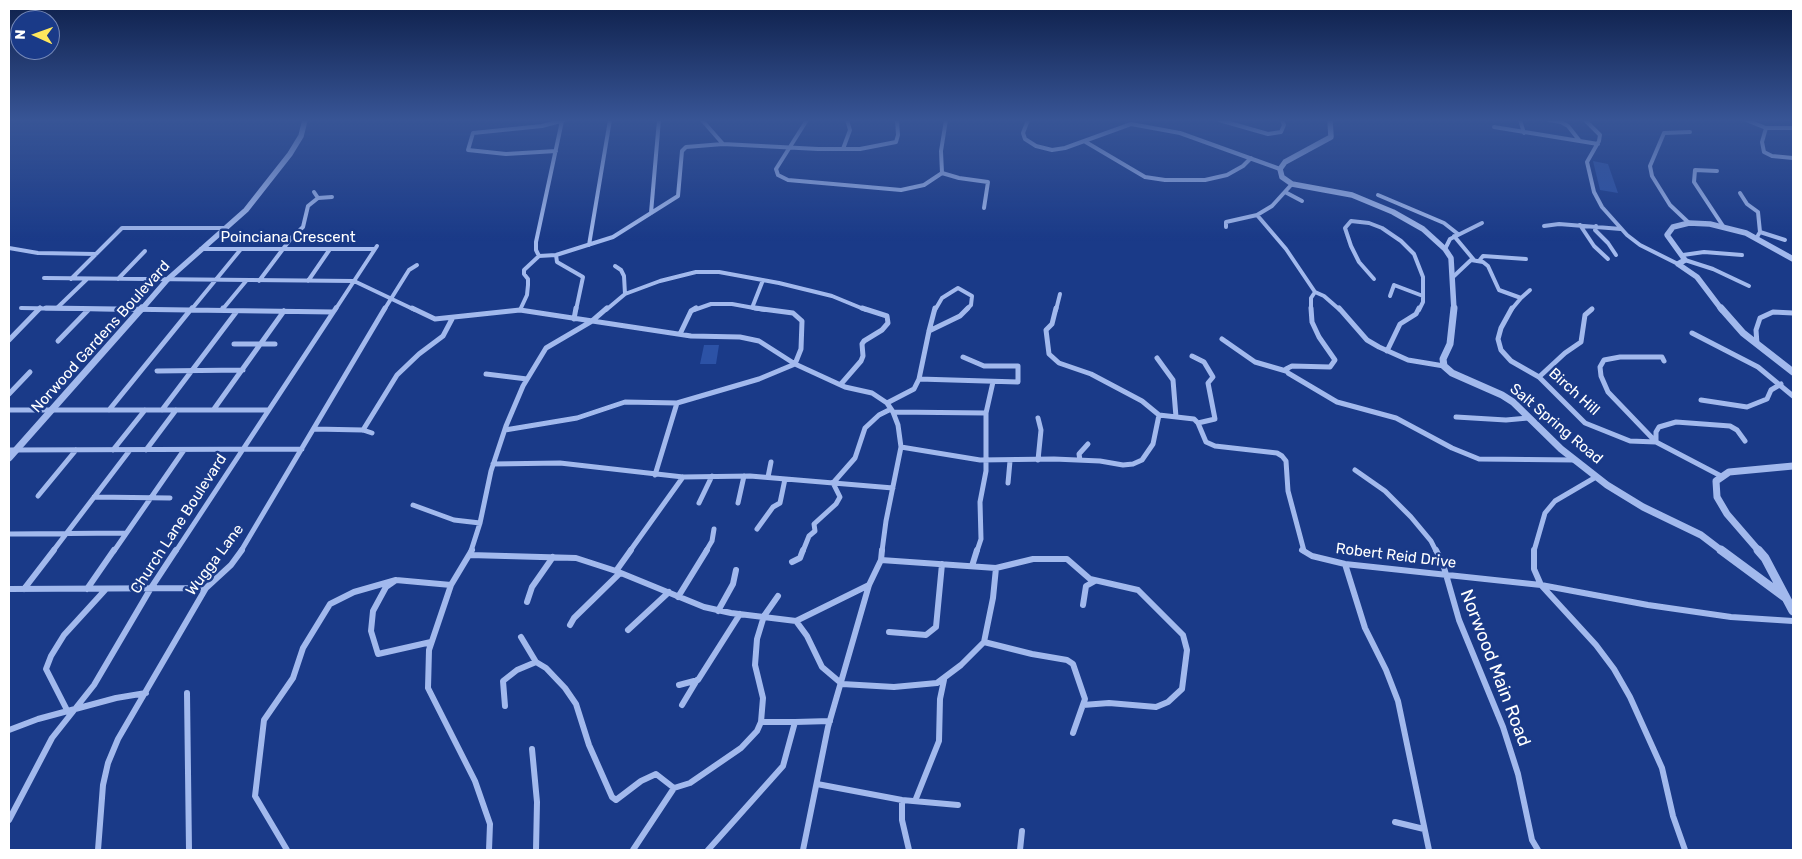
<!DOCTYPE html>
<html>
<head>
<meta charset="utf-8">
<style>
	body { margin:0 }
	#map { position:relative; width:1802px; height:859px; overflow:hidden; background:#1a3a88; font-family:Rubik,sans-serif }
	canvas { display:block }
	.frame { position:absolute; inset:0; border:10px solid #fff; pointer-events:none }
	.north { position:absolute; left:10px; top:10px; width:50px; height:50px; box-sizing:border-box; background:#1a3a88; border:1px solid #7689b8; border-radius:50%; rotate:272deg; font-size:14px; font-weight:700; line-height:20px; text-align:center; color:#fff }
	.north::after { content:''; display:block; margin:auto; width:18px; height:22px; background:#ffe75d; clip-path:polygon(50% 0,100% 100%,50% 72%,0 100%) }
</style>
</head>
<body>
<div id="map">
<canvas width="1802" height="859"></canvas>
<div class="frame"></div>
<div class="north">N</div>
</div>
<script>
const g = document.querySelector('canvas').getContext('2d');
g.lineJoin = 'round';
function paint(path, color) {
  g.fillStyle = color;
  g.fill(path, 'evenodd');
}
function poly(rows) {
  const path = new Path2D();
  for (const r of rows) {
    path.moveTo(r[0], r[1]);
    for (let i = 2; i < r.length; i += 2) path.lineTo(r[i], r[i + 1]);
  }
  return path;
}
function strokePath(path, color, width, dash) {
  g.strokeStyle = color;
  g.lineWidth = width;
  g.lineCap = dash ? 'butt' : 'round';
  g.setLineDash(dash || []);
  g.stroke(path);
}
function write(font, color, halo, rows, align = 'center') {
  g.font = font + ' Rubik,sans-serif';
  g.lineWidth = 5;
  g.setLineDash([]);
  g.textBaseline = 'middle';
  g.strokeStyle = halo;
  g.fillStyle = color;
  for (const [text, x, y, turn = 0] of rows) {
    g.save();
    g.translate(x, y);
    g.rotate((+turn || 0) * Math.PI / 180);
    g.textAlign = isNaN(turn) ? turn : align;
    if (halo) g.strokeText(text, 0, 0);
    g.fillText(text, 0, 0);
    g.restore();
  }
}
const green = poly([
	[1593,161,1608,164,1618,193,1600,190],
	[704,345,719,345,716,364,700,364]
]);
const minorFar2 = poly([
	[702,120,723,144],
	[807,120,776,169,778,175,788,180,901,190,924,185,942,173,959,178,988,182,984,208],
	[1028,120,1023,133,1025,139,1036,146,1052,150,1065,148,1131,124],
	[1219,120,1268,134,1281,132,1284,125,1282,120],
	[1520,120,1524,133],
	[1549,120,1561,122,1568,126,1579,140],
	[1585,120,1600,135,1599,141,1587,162,1594,192,1602,207,1627,235,1640,245,1678,264],
	[1746,120,1766,128,1762,142,1764,152,1772,156,1793,158],
	[1131,124,1180,133,1280,169],
	[1494,127,1598,144],
	[1766,128,1793,128],
	[1084,141,1145,177,1165,180,1205,180,1227,175,1243,166,1251,158],
	[843,149,850,130,847,120],
	[556,151,506,154,468,150,473,133,542,126,564,120],
	[1717,171,1695,170,1694,182,1723,226],
	[942,173,941,151,946,120],
	[1292,184,1272,206,1257,215,1286,249,1315,292,1324,296,1340,310],
	[1285,192,1302,201],
	[1740,193,1747,204,1758,212,1760,232,1757,237],
	[1378,195,1444,223,1458,234],
	[318,198,332,197],
	[651,213,659,120],
	[1689,223,1670,205,1652,176,1650,166,1664,133,1690,132],
	[1580,225,1594,246,1608,259],
	[1544,226,1559,224,1621,229],
	[1596,226,1595,230,1608,243,1616,255],
	[1226,227,1226,222,1257,215],
	[1760,232,1785,240],
	[1454,236,1474,260],
	[589,245,610,120],
	[9,248,38,253,96,254],
	[201,249,375,249],
	[1445,249,1450,239,1482,223],
	[556,255,557,262,583,277,576,310],
	[1683,255,1704,252,1742,255],
	[539,256,556,255,613,237,678,196,682,151,686,147,723,144,818,149,860,149,896,142,898,135,897,120],
	[539,256,536,250,536,242,562,121],
	[1685,260,1713,269,1749,286],
	[1479,261,1483,256,1526,259],
	[615,266,621,270,624,276,625,294],
	[1453,277,1471,260,1483,262,1488,266,1499,290,1521,298,1511,310],
	[44,278,354,281,415,310],
	[71,279,122,228,227,228],
	[118,279,145,251],
	[1374,279,1359,262,1351,246,1345,228,1351,221,1369,223,1382,228,1401,241,1414,254,1423,277,1423,302,1419,310],
	[259,281,292,237,303,227,308,206,318,198,314,192],
	[308,281,330,249],
	[1390,296,1394,285,1423,296],
	[1521,298,1530,290],
	[21,308,143,310],
	[57,308,87,279],
	[752,308,763,280],
	[38,310,40,308],
	[191,310,241,249],
	[222,310,246,281],
	[335,310,377,246],
	[384,310,409,270,417,265],
	[520,310,527,295,528,285,528,279,524,274,524,270,539,256],
	[606,310,625,294,660,281,696,272,719,272,779,283,832,296,866,310],
	[694,310,711,304,732,304,765,310],
	[935,310,942,298,958,288,972,296,971,305,966,310],
	[1056,310,1060,294],
	[1311,310,1311,298,1315,292]
]);
const minorFar1 = poly([
	[46,308,333,312],
	[412,308,435,319,520,310,691,336,740,337,759,341,795,364,845,387,872,393,887,403,893,412,898,425,901,447,886,521,882,551],
	[1056,308,1052,324,1046,330,1049,354,1059,363,1091,374,1142,401,1159,415,1194,419,1198,423,1206,442,1215,446,1277,453,1282,456,1286,461,1288,491,1304,551],
	[1311,308,1312,322,1319,337,1335,360,1330,367,1292,366,1286,369,1288,373,1337,402,1396,418,1452,448,1479,459,1575,460],
	[1339,308,1367,340,1379,347,1408,360,1444,366],
	[1512,308,1501,328,1498,339,1501,350,1511,361,1539,377,1585,423,1630,441,1656,442,1721,476],
	[222,310,223,308],
	[574,319,576,308],
	[929,331,935,308],
	[929,331,960,316,968,308],
	[1692,333,1758,367,1793,396],
	[680,334,691,311,696,308],
	[1222,339,1255,362,1286,371],
	[9,340,40,308],
	[58,341,89,309],
	[234,344,275,344],
	[1757,344,1756,330,1760,318,1773,312,1793,313],
	[1387,351,1400,324,1416,314,1419,308],
	[1192,356,1204,362,1213,377,1208,383,1215,419,1198,423],
	[1157,358,1173,380,1176,417],
	[1664,361,1662,357,1620,357,1604,360,1600,367,1601,376,1608,392,1656,442,1656,432,1659,427,1676,422,1730,426,1737,430,1745,441],
	[157,371,243,370],
	[486,374,527,379],
	[1539,377,1565,353,1581,342,1585,315,1592,309],
	[919,379,1018,382,1018,366,984,366,963,357],
	[841,384,861,361,863,356,862,344,864,341,882,330,888,323,887,316,862,308],
	[9,394,30,372],
	[1701,400,1747,407,1767,399,1771,390,1781,384],
	[887,403,914,389,919,379,929,331],
	[214,409,284,311],
	[9,410,268,410],
	[109,410,192,308],
	[162,410,237,311],
	[893,412,986,413],
	[1456,417,1506,420,1528,418],
	[1038,418,1041,430,1038,460],
	[314,429,363,430,372,433],
	[363,430,397,375,419,354,443,336,452,319],
	[505,430,577,418,625,402,677,403],
	[901,447,980,460,1054,459,1100,461,1123,465,1133,464,1142,460,1153,444,1159,415],
	[9,450,302,449],
	[113,450,145,410],
	[146,450,176,410],
	[1080,460,1079,454,1088,444],
	[493,464,560,463,683,477,750,476,893,488],
	[1355,470,1385,491,1411,517,1431,541,1436,551],
	[655,475,677,403,759,379,795,364,801,349,802,321,793,313,755,308],
	[768,477,771,462],
	[1008,483,1010,461],
	[38,496,76,450],
	[94,497,170,498],
	[699,503,712,476],
	[738,503,744,476],
	[413,505,454,520,480,523],
	[757,529,773,507,780,503,785,479],
	[9,534,126,533],
	[53,551,130,450],
	[114,551,184,450],
	[176,551,336,308],
	[241,551,385,308],
	[471,551,480,523,491,471,506,426,523,386,546,348,592,321,607,308],
	[630,551,683,477],
	[706,551,712,541,714,529],
	[803,551,809,536,815,531,814,524,836,504,840,497,833,483,855,458,865,428,879,415,891,409],
	[977,551,981,539,980,502,986,471,986,413,993,382],
	[1534,551,1545,513,1555,501,1596,477]
]);
const minor = poly([
	[472,550,451,585,429,650,428,688,475,781,490,824,489,850],
	[1302,550,1312,556,1345,564,1541,585,1648,605,1731,617,1793,621],
	[1436,550,1443,564,1459,620,1503,727,1518,774,1532,840,1538,850],
	[1534,550,1534,569,1541,585,1596,645,1614,669,1630,697,1662,768,1673,816,1685,850],
	[470,555,576,558,616,571,704,607,731,613,796,621,869,585],
	[881,560,996,568,1033,559,1067,559,1090,579,1138,590,1183,635,1187,650,1182,689,1168,702,1156,707,1109,703,1083,705],
	[792,562,800,558,803,550],
	[1345,564,1365,628,1386,670,1398,701,1429,850],
	[972,566,977,550],
	[616,571,631,550],
	[9,589,206,588],
	[24,589,54,550],
	[87,589,114,550],
	[678,597,707,550],
	[527,602,532,587,553,557],
	[1083,605,1086,586,1095,581],
	[718,611,733,584,736,570],
	[796,621,807,636,822,667,842,684,894,687,937,683,961,665,984,642,993,598,996,568],
	[570,625,574,618,620,573],
	[628,630,669,592],
	[889,632,926,635,936,627,942,564],
	[521,637,536,662],
	[431,642,378,654,371,631,373,611,386,587,396,580,451,585],
	[984,642,1032,654,1067,660,1073,664,1085,699,1073,733],
	[679,685,698,680,740,614],
	[187,693,189,850],
	[682,705,697,680],
	[505,706,503,681,517,670,536,662,546,668,565,688,576,704,589,745,612,797,616,800,641,781,656,774,674,788,690,783,741,748,757,731,761,722,763,698,755,665,757,639,764,616,778,596],
	[68,712,46,669,51,656,64,635,106,589],
	[761,722,795,722],
	[9,730,38,719,116,698,146,693],
	[532,749,537,802,536,850],
	[817,784,902,800,958,805],
	[902,800,902,820,909,850],
	[915,801,939,741,940,699,944,680],
	[9,820,52,738,94,685,151,588,176,550],
	[1395,822,1424,829],
	[98,850,103,785,108,763,118,739,206,588,231,565,242,550],
	[287,850,255,796,264,720,293,678,303,648,330,604,354,592,396,580],
	[633,850,674,788],
	[708,850,783,766,795,722,830,721],
	[803,850,828,727,869,585,881,560,882,550],
	[1020,850,1022,831]
]);
const tertiaryFar2 = poly([
	[1330,120,1331,137,1285,162,1280,169,1282,177,1292,184,1352,195,1393,212,1423,229,1445,249,1451,258,1454,310],
	[1678,264,1685,260,1667,235,1673,227,1689,223,1710,224,1746,233,1793,259],
	[1678,264,1697,277,1722,310],
	[141,310,167,280,246,210,290,154,301,136,305,120]
]);
const tertiaryFar1 = poly([
	[1454,308,1450,344,1443,359,1444,366,1452,373,1502,395,1513,402,1561,449,1607,485,1643,507,1701,535,1722,551],
	[1721,308,1743,333,1793,372],
	[9,458,142,308],
	[1759,551,1727,514,1717,497,1716,481,1729,472,1793,466]
]);
const tertiary = poly([
	[1721,550,1786,598],
	[1758,550,1765,558,1793,611]
]);
const streetNames = [
	["Poinciana Crescent",288,238],
	["Norwood Gardens Boulevard",101,337,-48],
	["Birch Hill",1574,392,42],
	["Salt Spring Road",1556,424,40],
	["Church Lane Boulevard",179,524,-57],
	["Robert Reid Drive",1396,556,7],
	["Wugga Lane",215,560,-53]
];
const nearStreetnames = [
	["Norwood Main Road",1495,668,69]
];
paint(green, '#2c52a6');
strokePath(minorFar2, '#a2b9ed', 4);
strokePath(minorFar1, '#a2b9ed', 5);
strokePath(minor, '#a2b9ed', 6);
strokePath(tertiaryFar2, '#a2b9ed', 5.5);
strokePath(tertiaryFar1, '#a2b9ed', 7);
strokePath(tertiary, '#a2b9ed', 9);
const sky = g.createLinearGradient(0, 0, 0, 241);
sky.addColorStop(0, '#0e204b');
sky.addColorStop(0.5, '#385596');
sky.addColorStop(1, '#38559600');
g.fillStyle = sky;
g.fillRect(0, 0, 1802, 241);
write('15px', '#fff', '#1a3a88', streetNames);
write('18px', '#fff', '#1a3a88', nearStreetnames);
</script>
</body>
</html>
